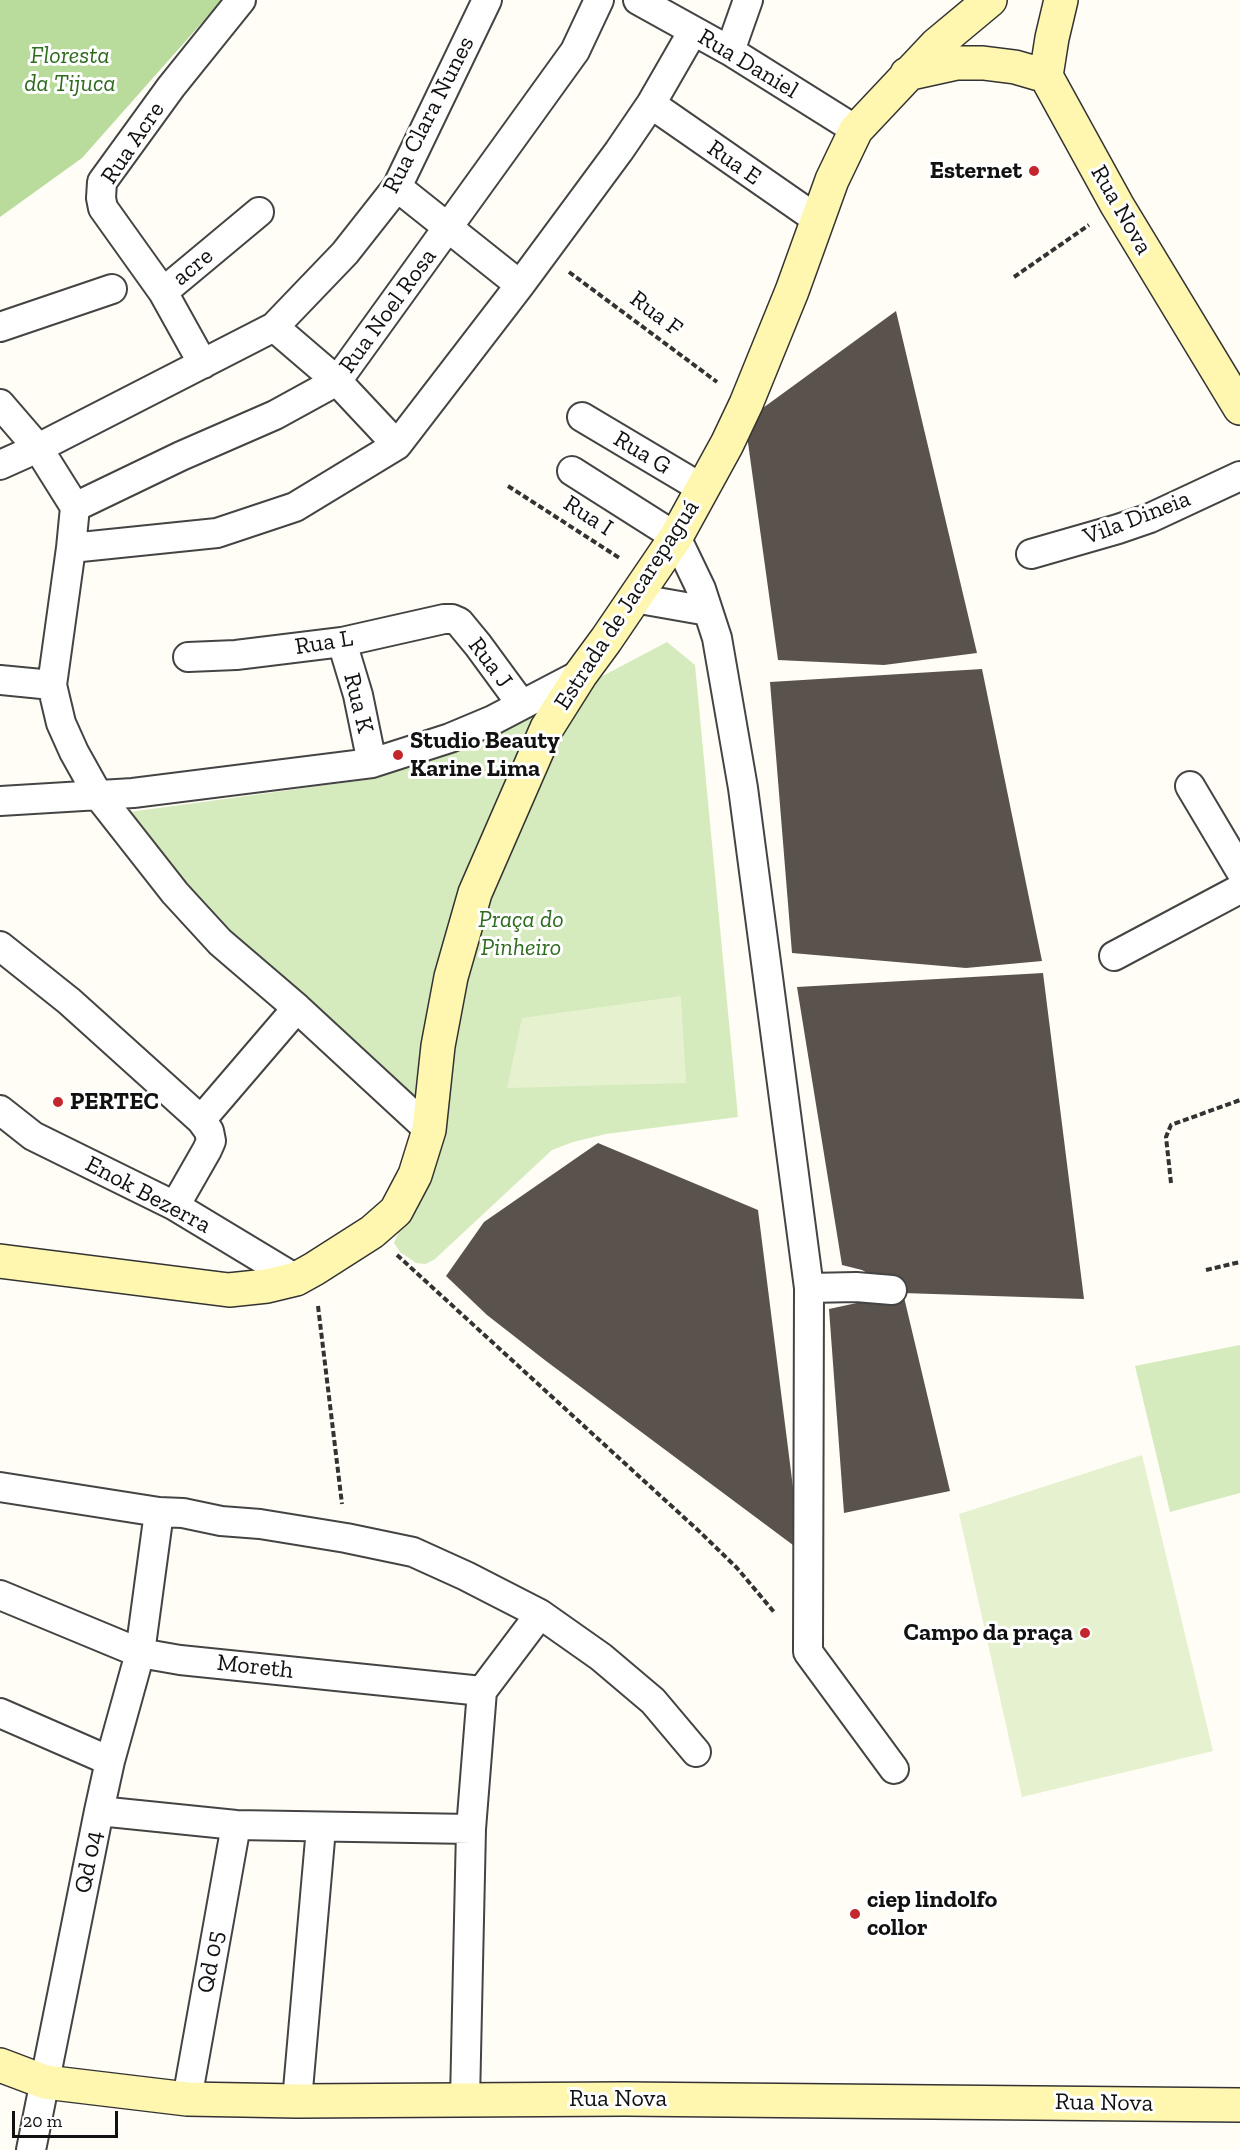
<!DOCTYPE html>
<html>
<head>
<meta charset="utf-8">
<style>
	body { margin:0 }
	#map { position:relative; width:1240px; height:2150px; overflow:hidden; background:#fffdf5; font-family:"Zilla Slab",serif }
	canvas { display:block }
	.scale { position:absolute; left:12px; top:2111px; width:106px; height:27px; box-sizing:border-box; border:3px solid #111; border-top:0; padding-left:8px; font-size:18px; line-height:21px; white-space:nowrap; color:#111; -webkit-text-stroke:4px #fff; paint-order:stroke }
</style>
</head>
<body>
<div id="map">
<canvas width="1240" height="2150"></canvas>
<div class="scale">20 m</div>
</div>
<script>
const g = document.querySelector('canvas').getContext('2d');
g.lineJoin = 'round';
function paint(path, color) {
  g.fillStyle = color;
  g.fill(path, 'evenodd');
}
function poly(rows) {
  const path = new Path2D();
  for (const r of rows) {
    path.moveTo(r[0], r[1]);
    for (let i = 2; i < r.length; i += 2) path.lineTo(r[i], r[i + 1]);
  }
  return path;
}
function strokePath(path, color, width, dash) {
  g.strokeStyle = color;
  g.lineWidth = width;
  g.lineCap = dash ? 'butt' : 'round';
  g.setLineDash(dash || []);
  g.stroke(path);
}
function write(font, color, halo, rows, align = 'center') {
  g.font = font + ' "Zilla Slab",serif';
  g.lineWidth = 6;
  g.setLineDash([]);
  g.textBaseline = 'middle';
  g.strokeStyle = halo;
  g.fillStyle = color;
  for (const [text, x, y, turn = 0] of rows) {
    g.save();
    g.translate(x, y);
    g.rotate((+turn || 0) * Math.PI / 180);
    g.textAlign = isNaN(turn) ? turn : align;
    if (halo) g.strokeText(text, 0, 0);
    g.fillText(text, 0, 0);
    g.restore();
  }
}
const green = poly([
	[667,642,695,665,738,1117,606,1134,573,1142,552,1150,435,1259,426,1264,416,1263,400,1252,394,1243,432,1154,192,896,122,813,371,779,464,745,525,717],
	[1240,1345,1240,1493,1170,1512,1135,1366]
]);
const forest = poly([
	[0,0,222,0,82,158,0,217]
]);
const pitch = poly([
	[681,996,686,1083,507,1088,522,1018],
	[1142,1455,1213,1751,1022,1797,959,1514]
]);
const building = poly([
	[896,311,977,653,884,665,778,660,745,421],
	[982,669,1042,961,966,968,792,953,770,682],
	[1043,973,1084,1299,903,1293,950,1491,844,1513,829,1309,903,1293,862,1270,842,1265,797,987],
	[598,1143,758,1210,801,1551,546,1361,487,1315,446,1276,484,1222]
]);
const path = poly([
	[569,272,717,382],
	[1014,277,1089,225],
	[508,486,621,559],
	[1171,1183,1166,1137,1171,1125,1240,1100],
	[397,1255,701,1533,737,1568,774,1612],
	[1206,1270,1240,1262],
	[318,1306,342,1504]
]);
const street = poly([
	[638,0,730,51,856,130],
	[730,51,748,0],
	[651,104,818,220],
	[397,187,520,285],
	[163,292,103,208,101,198,102,182,171,87,241,0],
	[0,327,112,289],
	[274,327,337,381,397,445],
	[203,364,163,292,259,212],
	[0,404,38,448,75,507,71,548,52,685,61,723,74,752,98,795,175,893,220,942,297,1008,429,1130],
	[582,417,703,489],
	[0,465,38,448,274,327,345,253,397,187,487,0],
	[572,471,676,537,701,589,717,638,743,788,809,1288,808,1652,894,1769],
	[75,507,181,456,275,415,337,381,575,51,599,0],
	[71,548,217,533,295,507,397,445,520,285,619,151,651,104,693,31],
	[1031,554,1118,529,1150,518,1240,476],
	[634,598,708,611],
	[342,642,358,695,372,763],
	[188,657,236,655,342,642,444,619,452,619,459,622,478,645,522,705],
	[0,680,52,685],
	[1190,786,1240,870],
	[0,801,133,793,372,763,450,738,493,720,581,674],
	[0,946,69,1001,201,1120,209,1131,211,1141,207,1150,175,1206],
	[1114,956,1240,889],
	[0,1110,33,1136,175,1206,296,1279],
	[201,1120,297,1008],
	[809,1288,856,1287,892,1290],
	[0,1487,159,1512],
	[0,1595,140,1653,159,1512,183,1513,221,1521,260,1524,346,1538,413,1552,466,1576,540,1614],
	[482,1691,540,1614,601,1657,653,1701,696,1752],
	[0,1713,110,1761],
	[99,1811,236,1825,471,1829],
	[187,2099,236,1825],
	[465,2100,471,1829,482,1691],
	[297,2101,321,1828],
	[31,2150,99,1811,110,1761,140,1653,180,1660,482,1691]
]);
const secondary = poly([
	[1061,0,1052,38,1046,76,1117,205,1240,408],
	[907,74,957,63,983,63,1015,67,1046,76],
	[0,1261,229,1290,267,1286,296,1279,314,1269,372,1232,396,1211,415,1175,429,1130,438,1046,451,977,475,893,547,728,581,674,606,640,676,537,727,444,746,404,792,291,832,180,856,130,936,45,990,0],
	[0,2065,45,2082,187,2099,297,2101,625,2099,1240,2105]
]);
const markers = [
	[1034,171,6,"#c4262e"],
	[398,755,6,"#c4262e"],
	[58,1102,6,"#c4262e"],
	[1085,1633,6,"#c4262e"],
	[855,1914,6,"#c4262e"]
];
const parkNames = [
	["Floresta",70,56],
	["da Tijuca",70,84],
	["Praça do",521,920],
	["Pinheiro",521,948]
];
const streetNames = [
	["Rua Daniel",748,64,31],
	["Rua Clara Nunes",429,115,-63],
	["Rua Acre",133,143,-56],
	["Rua E",734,163,35],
	["Rua Nova",1121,210,60],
	["acre",193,267,-40],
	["Rua Noel Rosa",388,311,-54],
	["Rua F",656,314,37],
	["Rua G",642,453,31],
	["Rua I",588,516,33],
	["Vila Dineia",1137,518,-21],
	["Estrada de Jacarepaguá",627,605,-57],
	["Rua L",324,643,-9],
	["Rua J",490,663,53],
	["Rua K",358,703,76],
	["Enok Bezerra",148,1195,28],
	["Moreth",255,1667,6],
	["Qd 04",89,1862,-79],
	["Qd 05",211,1962,-80],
	["Rua Nova",618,2099],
	["Rua Nova",1104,2103,1]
];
const poiNames = [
	["Esternet",1022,171,"right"],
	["Studio Beauty",410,741],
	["Karine Lima",410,769],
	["PERTEC",70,1102],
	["Campo da praça",1073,1633,"right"],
	["ciep lindolfo",867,1900],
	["collor",867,1928]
];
paint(green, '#d5ebbd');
paint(forest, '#b9dc9c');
paint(pitch, '#e6f2cf');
paint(building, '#5a524d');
strokePath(street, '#444', 32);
strokePath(secondary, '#333', 36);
strokePath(path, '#333', 4, [6, 3]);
strokePath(street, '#fff', 28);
strokePath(secondary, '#fff6b0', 33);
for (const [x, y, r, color] of markers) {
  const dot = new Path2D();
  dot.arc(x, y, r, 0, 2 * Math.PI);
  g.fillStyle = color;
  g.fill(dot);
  strokePath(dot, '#fff', 2);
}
write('italic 24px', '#2f6b1f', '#fff', parkNames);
write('24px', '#111', '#fff', streetNames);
write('bold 24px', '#111', '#fff', poiNames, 'left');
</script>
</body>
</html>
